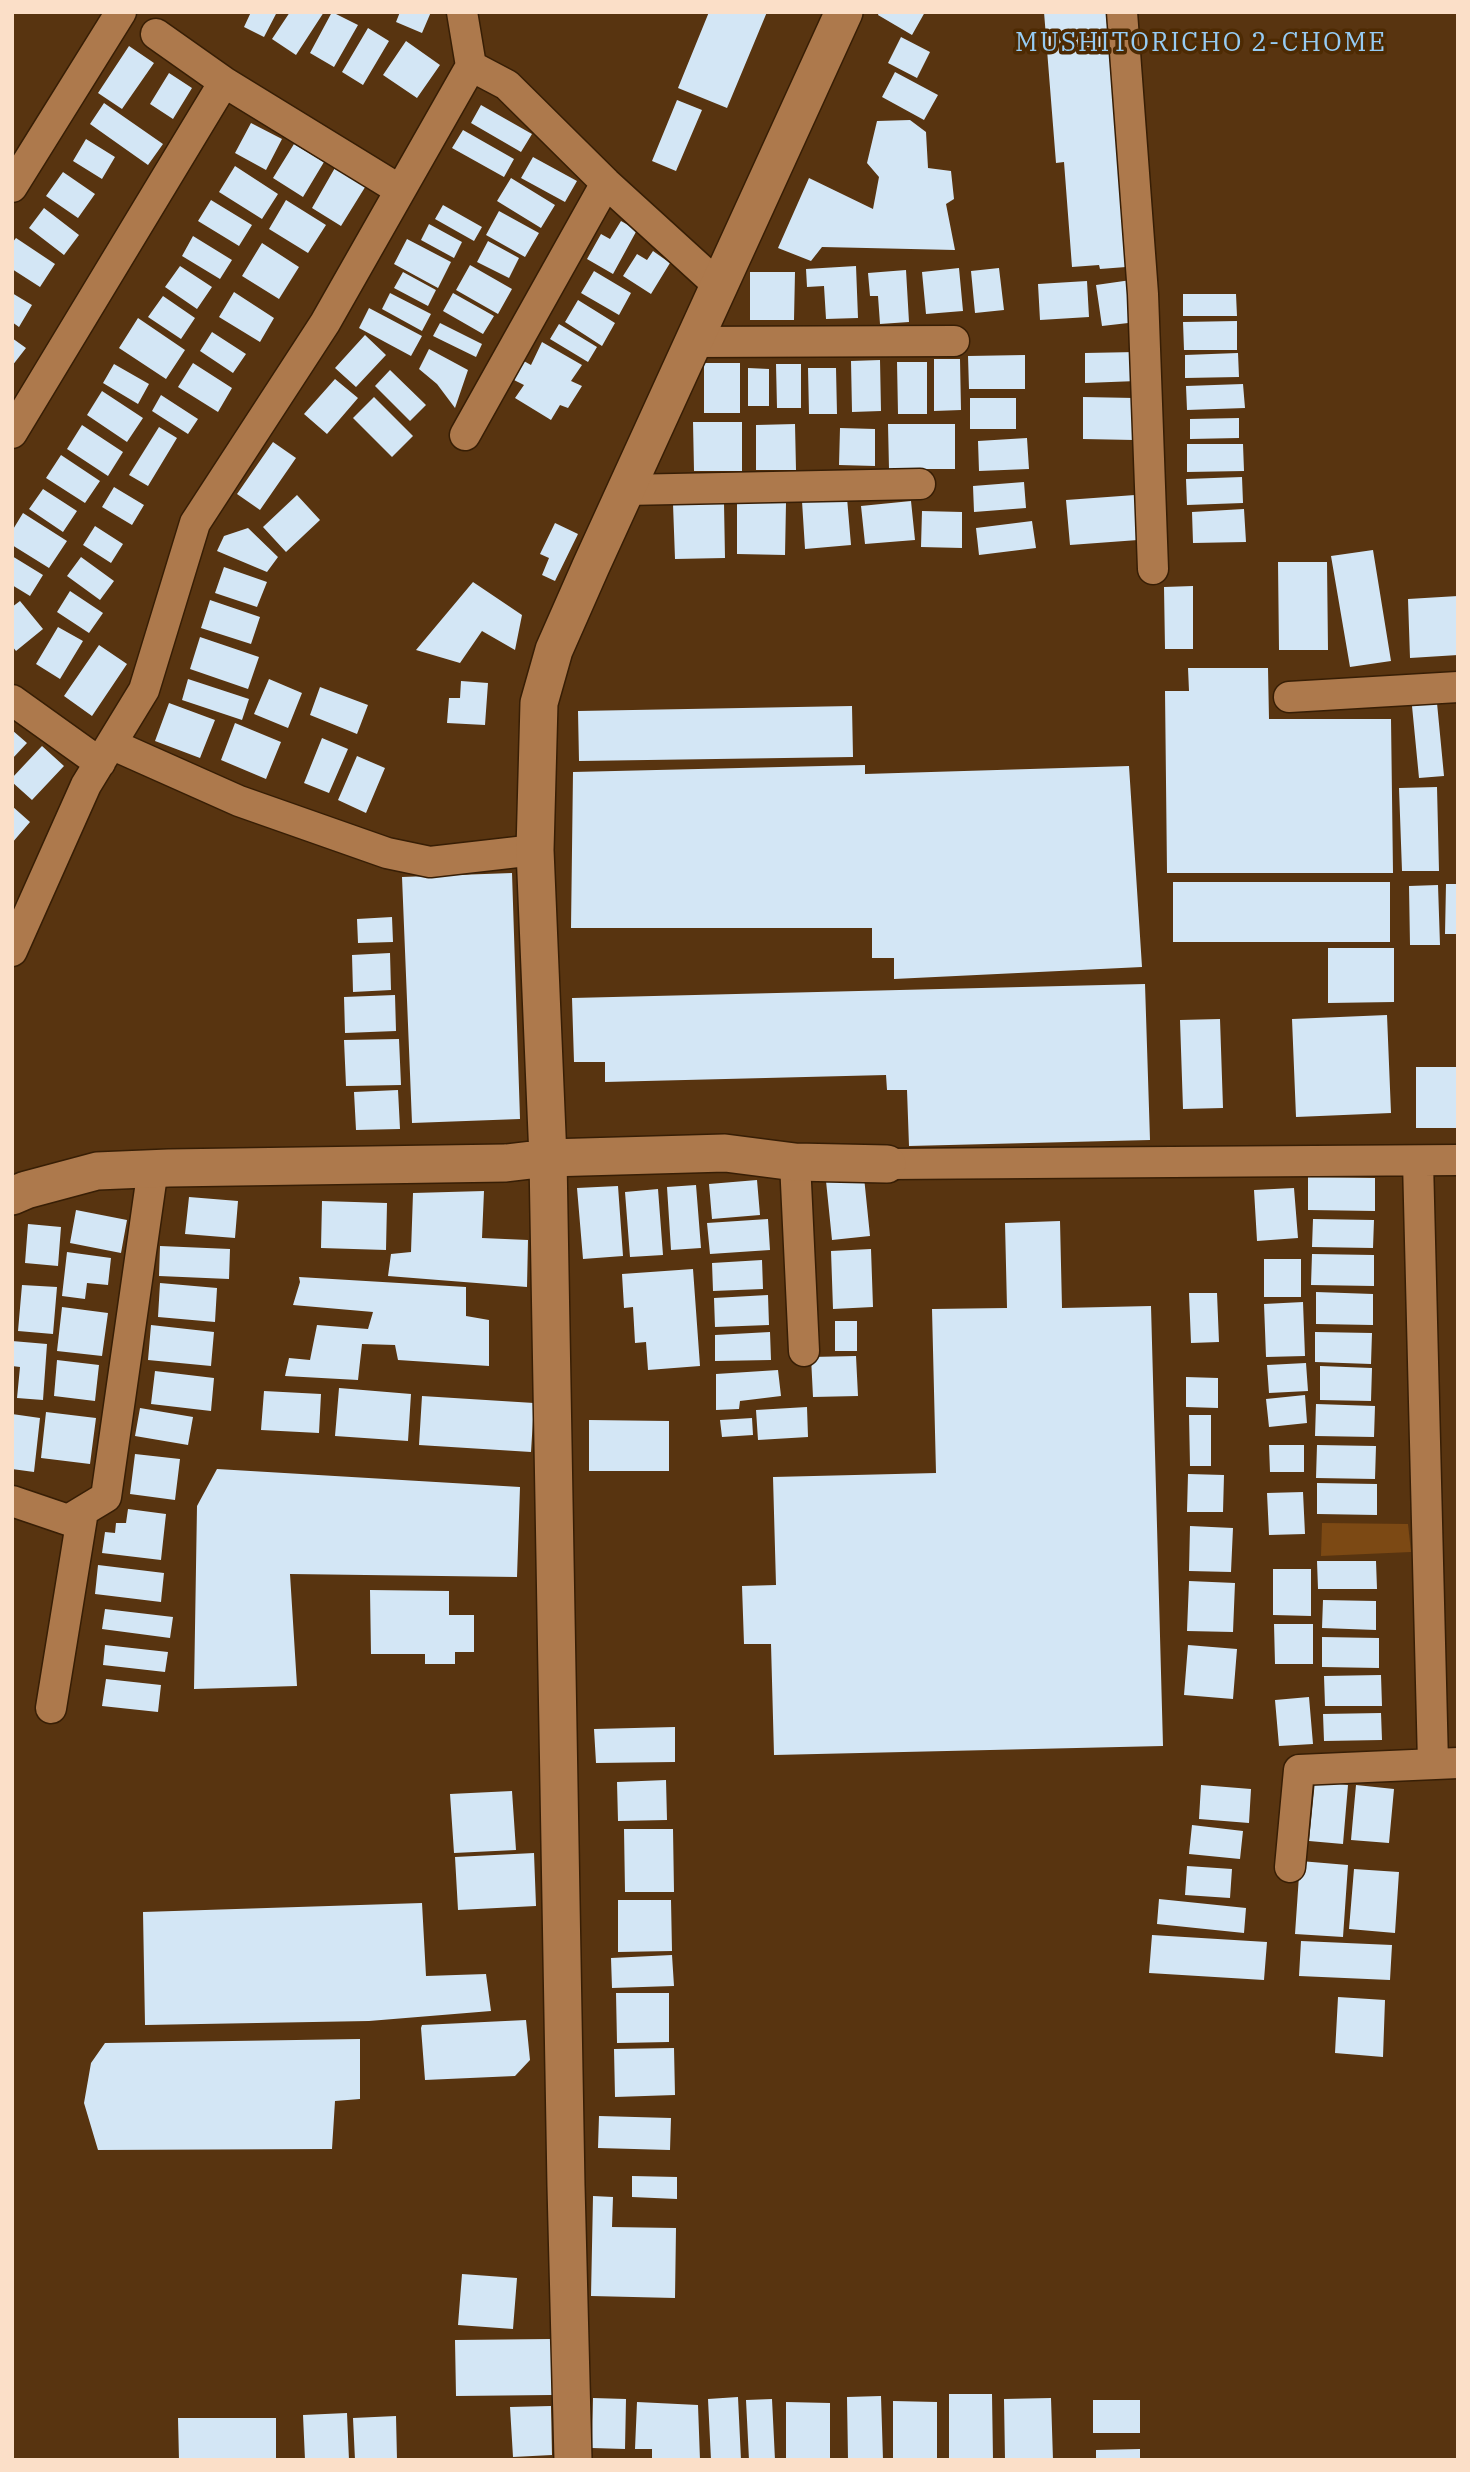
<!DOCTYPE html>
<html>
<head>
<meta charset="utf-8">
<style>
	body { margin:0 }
	#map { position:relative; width:1470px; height:2472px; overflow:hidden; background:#583410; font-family:"IBM Plex Serif",serif }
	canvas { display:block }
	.frame { position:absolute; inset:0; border:14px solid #fbdfc8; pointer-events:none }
</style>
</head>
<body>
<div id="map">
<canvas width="1470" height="2472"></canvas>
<div class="frame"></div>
</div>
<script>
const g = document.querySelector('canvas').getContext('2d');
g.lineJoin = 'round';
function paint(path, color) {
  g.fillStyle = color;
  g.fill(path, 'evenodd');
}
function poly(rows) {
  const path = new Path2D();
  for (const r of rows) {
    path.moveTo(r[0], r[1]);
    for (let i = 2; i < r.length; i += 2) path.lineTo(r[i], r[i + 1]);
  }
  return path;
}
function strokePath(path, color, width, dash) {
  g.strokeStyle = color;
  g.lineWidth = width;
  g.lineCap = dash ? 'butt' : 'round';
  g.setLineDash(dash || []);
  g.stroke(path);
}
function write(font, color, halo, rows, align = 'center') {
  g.font = font + ' "IBM Plex Serif",serif';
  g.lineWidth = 7;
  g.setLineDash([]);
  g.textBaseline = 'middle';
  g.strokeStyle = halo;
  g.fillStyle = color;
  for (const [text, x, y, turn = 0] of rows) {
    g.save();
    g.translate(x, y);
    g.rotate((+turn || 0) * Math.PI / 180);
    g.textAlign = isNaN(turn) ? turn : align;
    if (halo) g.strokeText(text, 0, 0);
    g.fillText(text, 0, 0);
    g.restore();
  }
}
const green = poly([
	[1322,1523,1408,1524,1411,1552,1321,1556]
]);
const building = poly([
	[251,12,277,12,264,37,244,27],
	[290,12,324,12,296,55,272,39],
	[332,12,358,25,334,67,310,53],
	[400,12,431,12,422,33,396,22],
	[709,12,767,12,727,108,678,88],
	[879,12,925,12,912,35,878,15],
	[1044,12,1106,12,1126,267,1100,269,1099,265,1072,267,1064,162,1056,163],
	[368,28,389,41,363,85,342,72],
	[901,37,930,52,917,78,888,63],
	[406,41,440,65,417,98,383,75],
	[129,46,154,63,122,109,98,93],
	[895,72,938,95,924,120,882,97],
	[169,73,192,88,173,119,150,104],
	[677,100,702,110,676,171,652,161],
	[104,103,163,144,148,165,90,124],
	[481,105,532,134,521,152,471,123],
	[910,120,926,132,928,168,951,171,954,199,946,204,955,250,822,247,811,261,778,248,809,178,873,209,879,177,867,163,877,121],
	[251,123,282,139,266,170,235,153],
	[463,130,514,159,504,177,452,148],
	[86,139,115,157,102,179,73,161],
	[294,144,324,162,303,197,273,178],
	[533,157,577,181,565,202,521,178],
	[235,166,278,194,262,219,219,192],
	[336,166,367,184,341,226,312,208],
	[63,172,95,194,78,218,46,196],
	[511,178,555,205,541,228,497,201],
	[211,200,252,225,239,246,198,221],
	[286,200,326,225,308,253,269,229],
	[443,205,482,227,474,241,435,219],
	[44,208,79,235,64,255,29,228],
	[499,211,539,233,525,257,486,235],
	[621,221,637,230,613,274,587,259,601,234,610,239],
	[429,224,462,242,454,258,421,240],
	[193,236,232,260,220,279,182,256],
	[16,238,55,264,40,287,12,269,12,243],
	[407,239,451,262,438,288,394,264],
	[488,241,519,258,509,278,477,262],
	[262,243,299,267,279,299,242,276],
	[653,251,670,263,651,294,623,276,637,254,647,260],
	[470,265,512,289,498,314,456,290],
	[180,266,212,287,197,309,165,287],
	[856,266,858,318,826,319,824,286,807,287,806,269],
	[959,268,963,311,926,314,922,272],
	[999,268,1004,310,975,313,971,271],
	[906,270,909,322,880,324,878,296,870,296,868,273],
	[594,271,631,293,619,315,581,293],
	[403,272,436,290,428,306,394,288],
	[750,272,795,272,794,320,750,320],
	[1131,280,1137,322,1102,326,1096,285],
	[1087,281,1089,317,1040,320,1038,284],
	[234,292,274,318,260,342,219,317],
	[12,293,32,305,19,327,12,322],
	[390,293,431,314,422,331,382,309],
	[453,293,494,316,483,334,443,311],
	[1183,294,1236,294,1237,316,1183,316],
	[163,296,195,318,181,339,148,317],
	[578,300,615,323,602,346,565,322],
	[369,308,422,336,411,356,359,328],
	[138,318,185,350,166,379,119,348],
	[1237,321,1237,350,1184,350,1183,322],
	[440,323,482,344,476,357,433,336],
	[559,324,597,347,588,362,550,339],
	[212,332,246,354,233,373,200,351],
	[365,335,386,355,356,387,335,368],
	[12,338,26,348,12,366],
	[542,342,582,365,571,381,582,386,568,408,560,405,551,420,515,398,524,385,514,380,522,360,531,365],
	[429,349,468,370,455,408,437,384,419,369],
	[1136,352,1137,381,1085,383,1085,353],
	[1238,353,1239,377,1185,378,1185,355],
	[1025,355,1025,389,969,389,968,356],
	[934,359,960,359,961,410,934,411],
	[880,360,881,411,852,412,851,361],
	[897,362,927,362,927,414,898,414],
	[193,363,232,388,218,412,178,387],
	[704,363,740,363,740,413,704,413],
	[114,364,149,384,138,404,103,383],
	[776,364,801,364,801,408,777,408],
	[748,368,769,369,769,406,748,406],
	[808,368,836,368,837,414,809,414],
	[390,370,426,405,410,421,375,386],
	[335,379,358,398,327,434,304,414],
	[1243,384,1245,408,1187,410,1186,386],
	[102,391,143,418,127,442,87,415],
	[161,395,198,419,188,434,152,411],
	[374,397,413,436,392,457,353,418],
	[1083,397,1134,398,1134,440,1083,439],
	[970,398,1016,398,1016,429,970,429],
	[1239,418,1239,438,1190,439,1190,419],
	[693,422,742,422,742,471,694,471],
	[795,424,796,470,756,470,756,425],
	[888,424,955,424,955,469,889,469],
	[82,425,123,452,108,476,67,449],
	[159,427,177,438,148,486,129,475],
	[840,428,875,429,875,466,839,465],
	[1027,438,1029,469,979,471,978,441],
	[273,442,296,458,260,510,237,494],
	[1187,444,1243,444,1244,471,1187,472],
	[61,455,100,481,85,503,46,478],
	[1242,477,1243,503,1187,505,1186,479],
	[1024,482,1026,508,974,512,973,486],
	[114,487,144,505,132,525,102,507],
	[43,489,77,511,63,532,29,509],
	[297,495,320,520,286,552,263,527],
	[1135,495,1138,540,1070,545,1066,500],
	[847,498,851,545,805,549,802,501],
	[911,501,915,540,865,544,861,506],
	[724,503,725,558,675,559,673,504],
	[737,503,786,503,785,555,737,554],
	[1244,509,1246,542,1193,543,1192,512],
	[922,511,962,512,962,548,921,547],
	[23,513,67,541,49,568,12,545,12,531],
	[1032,521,1036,548,979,555,976,528],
	[555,523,578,534,555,581,542,575,549,558,540,554],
	[95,526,123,544,111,563,83,545],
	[248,528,278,557,267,572,217,551,224,536],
	[1373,550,1391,661,1350,667,1331,556],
	[12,556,43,575,30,596,12,585],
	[81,557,114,581,100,600,67,576],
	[1278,562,1327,562,1328,650,1279,650],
	[224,567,267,582,257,607,215,593],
	[473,582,522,615,515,650,482,631,460,663,416,650],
	[1193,586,1193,649,1165,649,1164,587],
	[70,591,103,613,89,633,57,612],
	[1458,596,1458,655,1410,658,1408,599],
	[210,600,260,617,251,644,201,628],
	[20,601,43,629,16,651,12,646,12,607],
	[58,627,83,641,60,679,36,664],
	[200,637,259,657,248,689,190,669],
	[99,645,127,664,92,716,64,696],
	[1188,668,1268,668,1269,719,1391,719,1393,873,1167,873,1165,691,1189,691],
	[188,679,249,699,242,720,182,700],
	[269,679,302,693,288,728,254,714],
	[461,681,488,683,485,725,447,723,449,698,460,698],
	[320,687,368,705,357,734,310,715],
	[169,703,215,720,200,758,155,741],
	[1437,703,1444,776,1419,778,1412,706],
	[852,706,853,757,579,761,578,711],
	[235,723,281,742,266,779,221,760],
	[12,730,27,743,12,759],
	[322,738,348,749,329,793,304,783],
	[42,746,64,766,32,800,12,782,12,778],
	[357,756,385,768,366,813,338,800],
	[865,765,865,774,1129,766,1142,967,894,979,894,958,872,958,872,928,571,928,573,772],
	[1437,787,1439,871,1402,871,1399,788],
	[12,806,30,822,12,843],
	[512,873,520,1119,412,1123,402,877],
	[1173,882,1390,882,1390,942,1173,942],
	[1446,884,1458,884,1458,934,1445,934],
	[1438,885,1440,945,1410,945,1409,886],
	[392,917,393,942,358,943,357,919],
	[1328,948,1394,948,1394,1002,1328,1003],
	[390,953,391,990,353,992,352,955],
	[1145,984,1150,1140,909,1146,907,1090,887,1090,886,1075,605,1082,605,1062,574,1062,572,998],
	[395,995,396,1031,345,1033,344,997],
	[1387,1015,1391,1113,1296,1117,1292,1019],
	[1220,1019,1223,1108,1183,1109,1180,1020],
	[399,1039,401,1085,346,1086,344,1040],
	[1416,1067,1458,1067,1458,1128,1416,1128],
	[398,1090,400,1129,356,1130,354,1092],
	[864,1177,870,1236,832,1240,826,1181],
	[1308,1177,1375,1178,1375,1211,1308,1210],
	[757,1180,760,1215,712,1219,709,1184],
	[696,1185,701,1248,671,1250,667,1187],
	[618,1186,623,1256,583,1259,577,1188],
	[1294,1188,1298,1238,1257,1241,1254,1190],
	[658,1189,663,1255,630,1257,625,1192],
	[484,1191,482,1238,528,1240,527,1287,388,1276,391,1254,411,1252,413,1193],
	[189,1197,238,1201,235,1238,185,1234],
	[322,1201,387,1203,386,1250,321,1248],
	[76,1210,127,1220,121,1253,70,1243],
	[768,1219,770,1250,710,1254,707,1223],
	[1313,1219,1374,1220,1373,1248,1312,1247],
	[1060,1221,1062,1308,1151,1306,1163,1746,774,1755,771,1644,744,1644,742,1586,776,1585,773,1477,936,1473,932,1309,1007,1308,1005,1223],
	[28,1224,61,1227,58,1266,25,1263],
	[160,1246,230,1249,229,1279,159,1276],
	[871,1249,873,1307,833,1309,831,1251],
	[67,1252,111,1258,108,1285,87,1283,85,1299,62,1296],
	[1312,1254,1374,1255,1374,1286,1311,1285],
	[1264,1259,1301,1259,1301,1297,1264,1297],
	[762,1260,763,1289,713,1291,712,1263],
	[693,1269,700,1366,648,1370,646,1342,635,1343,633,1307,624,1308,622,1274],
	[299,1277,466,1287,466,1316,489,1320,489,1366,398,1360,395,1345,362,1344,358,1380,285,1376,289,1358,310,1360,317,1325,368,1329,373,1312,293,1305,300,1282],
	[160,1283,217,1288,215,1322,158,1317],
	[22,1285,57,1287,53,1334,18,1331],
	[1316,1292,1373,1294,1373,1325,1316,1324],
	[1189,1293,1217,1293,1219,1342,1191,1343],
	[768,1295,769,1325,715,1327,714,1298],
	[1303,1302,1305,1356,1266,1357,1264,1304],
	[62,1307,108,1313,102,1356,57,1351],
	[835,1321,857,1321,857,1351,835,1351],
	[151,1325,214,1332,211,1366,148,1360],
	[770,1332,771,1360,715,1361,715,1335],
	[1315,1332,1372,1333,1371,1364,1315,1362],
	[12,1341,47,1344,43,1400,17,1398,20,1367,12,1366],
	[856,1356,858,1396,813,1397,811,1357],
	[57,1360,99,1365,95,1401,54,1396],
	[1306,1363,1308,1391,1269,1393,1267,1365],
	[1320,1366,1372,1368,1371,1401,1320,1400],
	[778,1370,781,1396,740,1401,739,1409,716,1410,716,1374],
	[155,1371,214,1378,211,1411,151,1404],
	[1186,1377,1218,1378,1218,1408,1186,1407],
	[339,1388,411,1394,408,1441,335,1436],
	[264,1391,321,1394,319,1433,261,1430],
	[1305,1395,1307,1423,1269,1427,1266,1399],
	[422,1396,534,1403,531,1452,419,1445],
	[1316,1404,1375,1406,1374,1437,1315,1436],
	[807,1407,808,1437,758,1440,756,1410],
	[140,1408,193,1417,188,1445,135,1436],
	[46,1412,96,1418,90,1464,41,1458],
	[12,1414,40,1418,34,1472,12,1469],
	[1189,1415,1211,1415,1211,1466,1190,1466],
	[752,1418,753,1435,722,1437,720,1420],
	[589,1420,669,1421,669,1471,589,1471],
	[1269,1445,1304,1445,1304,1472,1270,1472],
	[1317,1445,1376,1446,1375,1479,1316,1478],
	[135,1454,180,1459,175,1500,130,1494],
	[217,1469,520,1487,517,1577,290,1574,297,1686,194,1689,197,1506],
	[1188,1474,1224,1475,1223,1512,1187,1512],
	[1317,1483,1377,1484,1377,1515,1317,1514],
	[1303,1492,1305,1534,1269,1535,1267,1493],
	[128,1509,166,1514,161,1560,102,1553,105,1532,115,1533,116,1523,126,1523],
	[1190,1526,1233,1528,1231,1572,1189,1571],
	[1317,1561,1376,1561,1377,1589,1318,1589],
	[98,1565,164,1573,161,1602,95,1594],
	[1273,1569,1311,1569,1311,1616,1273,1615],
	[1189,1581,1235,1583,1233,1632,1187,1631],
	[370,1590,449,1591,449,1615,474,1615,474,1652,455,1652,455,1664,425,1664,425,1654,371,1654],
	[1323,1600,1376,1601,1376,1630,1322,1628],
	[105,1609,173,1617,170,1638,102,1629],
	[1274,1624,1313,1624,1313,1664,1275,1664],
	[1322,1637,1379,1638,1379,1668,1322,1667],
	[105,1645,168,1652,165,1672,103,1665],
	[1188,1645,1237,1649,1233,1699,1184,1695],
	[1381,1675,1382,1706,1325,1706,1324,1676],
	[106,1679,161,1685,158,1712,102,1706],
	[1309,1697,1313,1744,1279,1746,1275,1700],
	[1381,1713,1382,1740,1324,1741,1323,1714],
	[675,1727,675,1762,596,1763,594,1729],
	[666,1780,667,1820,618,1821,617,1782],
	[1315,1781,1348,1785,1343,1844,1309,1841],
	[1201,1785,1251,1789,1249,1823,1199,1819],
	[1356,1785,1394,1789,1389,1843,1351,1840],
	[512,1791,516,1850,454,1853,450,1794],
	[1192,1825,1243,1831,1240,1859,1189,1854],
	[624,1829,673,1829,674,1892,625,1892],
	[534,1853,536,1906,458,1910,455,1857],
	[1300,1861,1348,1865,1343,1937,1295,1934],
	[1187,1866,1232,1869,1230,1898,1185,1895],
	[1354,1869,1399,1872,1395,1933,1349,1929],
	[1159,1899,1246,1908,1244,1933,1157,1924],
	[618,1900,671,1900,672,1951,618,1952],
	[422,1903,426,1976,486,1974,491,2011,369,2021,145,2025,143,1912],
	[1152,1935,1267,1942,1264,1980,1149,1973],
	[1301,1941,1392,1945,1390,1980,1299,1976],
	[672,1955,674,1986,612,1988,611,1958],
	[616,1993,669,1993,669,2042,617,2043],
	[1338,1997,1385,2000,1383,2057,1335,2053],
	[526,2020,530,2060,515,2076,425,2080,421,2028,422,2025],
	[360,2039,360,2099,335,2101,332,2149,98,2150,84,2103,91,2063,105,2043],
	[674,2048,675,2095,615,2097,614,2049],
	[599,2116,671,2118,670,2150,598,2148],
	[632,2176,677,2177,677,2199,632,2197],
	[593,2196,613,2197,612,2227,676,2228,675,2298,591,2296],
	[462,2274,517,2278,513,2329,458,2325],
	[551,2339,552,2395,456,2396,455,2340],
	[949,2394,992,2394,993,2460,949,2460],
	[881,2396,883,2460,848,2460,847,2397],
	[738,2397,741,2460,711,2460,708,2399],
	[593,2398,626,2399,625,2449,592,2448],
	[1051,2398,1053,2460,1005,2460,1004,2399],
	[772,2399,775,2460,749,2460,746,2400],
	[1093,2400,1140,2400,1140,2433,1093,2433],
	[893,2401,937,2402,937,2460,893,2460],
	[637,2402,698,2405,700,2460,652,2460,652,2449,635,2449],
	[786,2402,830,2403,830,2460,786,2460],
	[551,2406,552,2455,513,2457,510,2407],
	[347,2413,349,2460,305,2460,303,2415],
	[396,2416,397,2460,355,2460,353,2418],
	[178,2418,276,2418,276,2460,179,2460],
	[1140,2449,1140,2460,1096,2460,1096,2450]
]);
const minor = poly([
	[1122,12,1143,294,1153,569],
	[156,34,224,82,400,190],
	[471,66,507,85,606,183,718,285],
	[12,187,121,12],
	[692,342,954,341],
	[12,433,224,82],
	[465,435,606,183],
	[625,490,920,484],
	[1289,697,1458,687],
	[12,700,100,763],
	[111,744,239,801,387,853,430,862,535,850],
	[12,951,86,785,144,690,195,523,325,323,471,66,462,12],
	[1418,1161,1433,1763],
	[795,1162,804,1351],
	[887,1164,1458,1160],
	[12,1501,68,1520,106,1497,153,1168],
	[51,1708,83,1511],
	[1290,1867,1299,1770,1458,1763]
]);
const tertiary = poly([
	[12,1196,26,1190,97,1171,169,1168,506,1163,548,1158,725,1153,795,1162,887,1164],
	[573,2460,566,2186,548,1158,535,850,539,703,554,650,591,566,844,12]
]);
const neighbourhoodNames = [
	["MUSHITORICHO 2-CHOME",1201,43]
];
paint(green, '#7c4914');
paint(building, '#d3e6f5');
strokePath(minor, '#371e05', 33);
strokePath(tertiary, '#371e05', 40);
strokePath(minor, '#ad794c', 30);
strokePath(tertiary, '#ad794c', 37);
g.letterSpacing = '2px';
write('26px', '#96ccf4', '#4d2a03', neighbourhoodNames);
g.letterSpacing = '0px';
</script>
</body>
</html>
